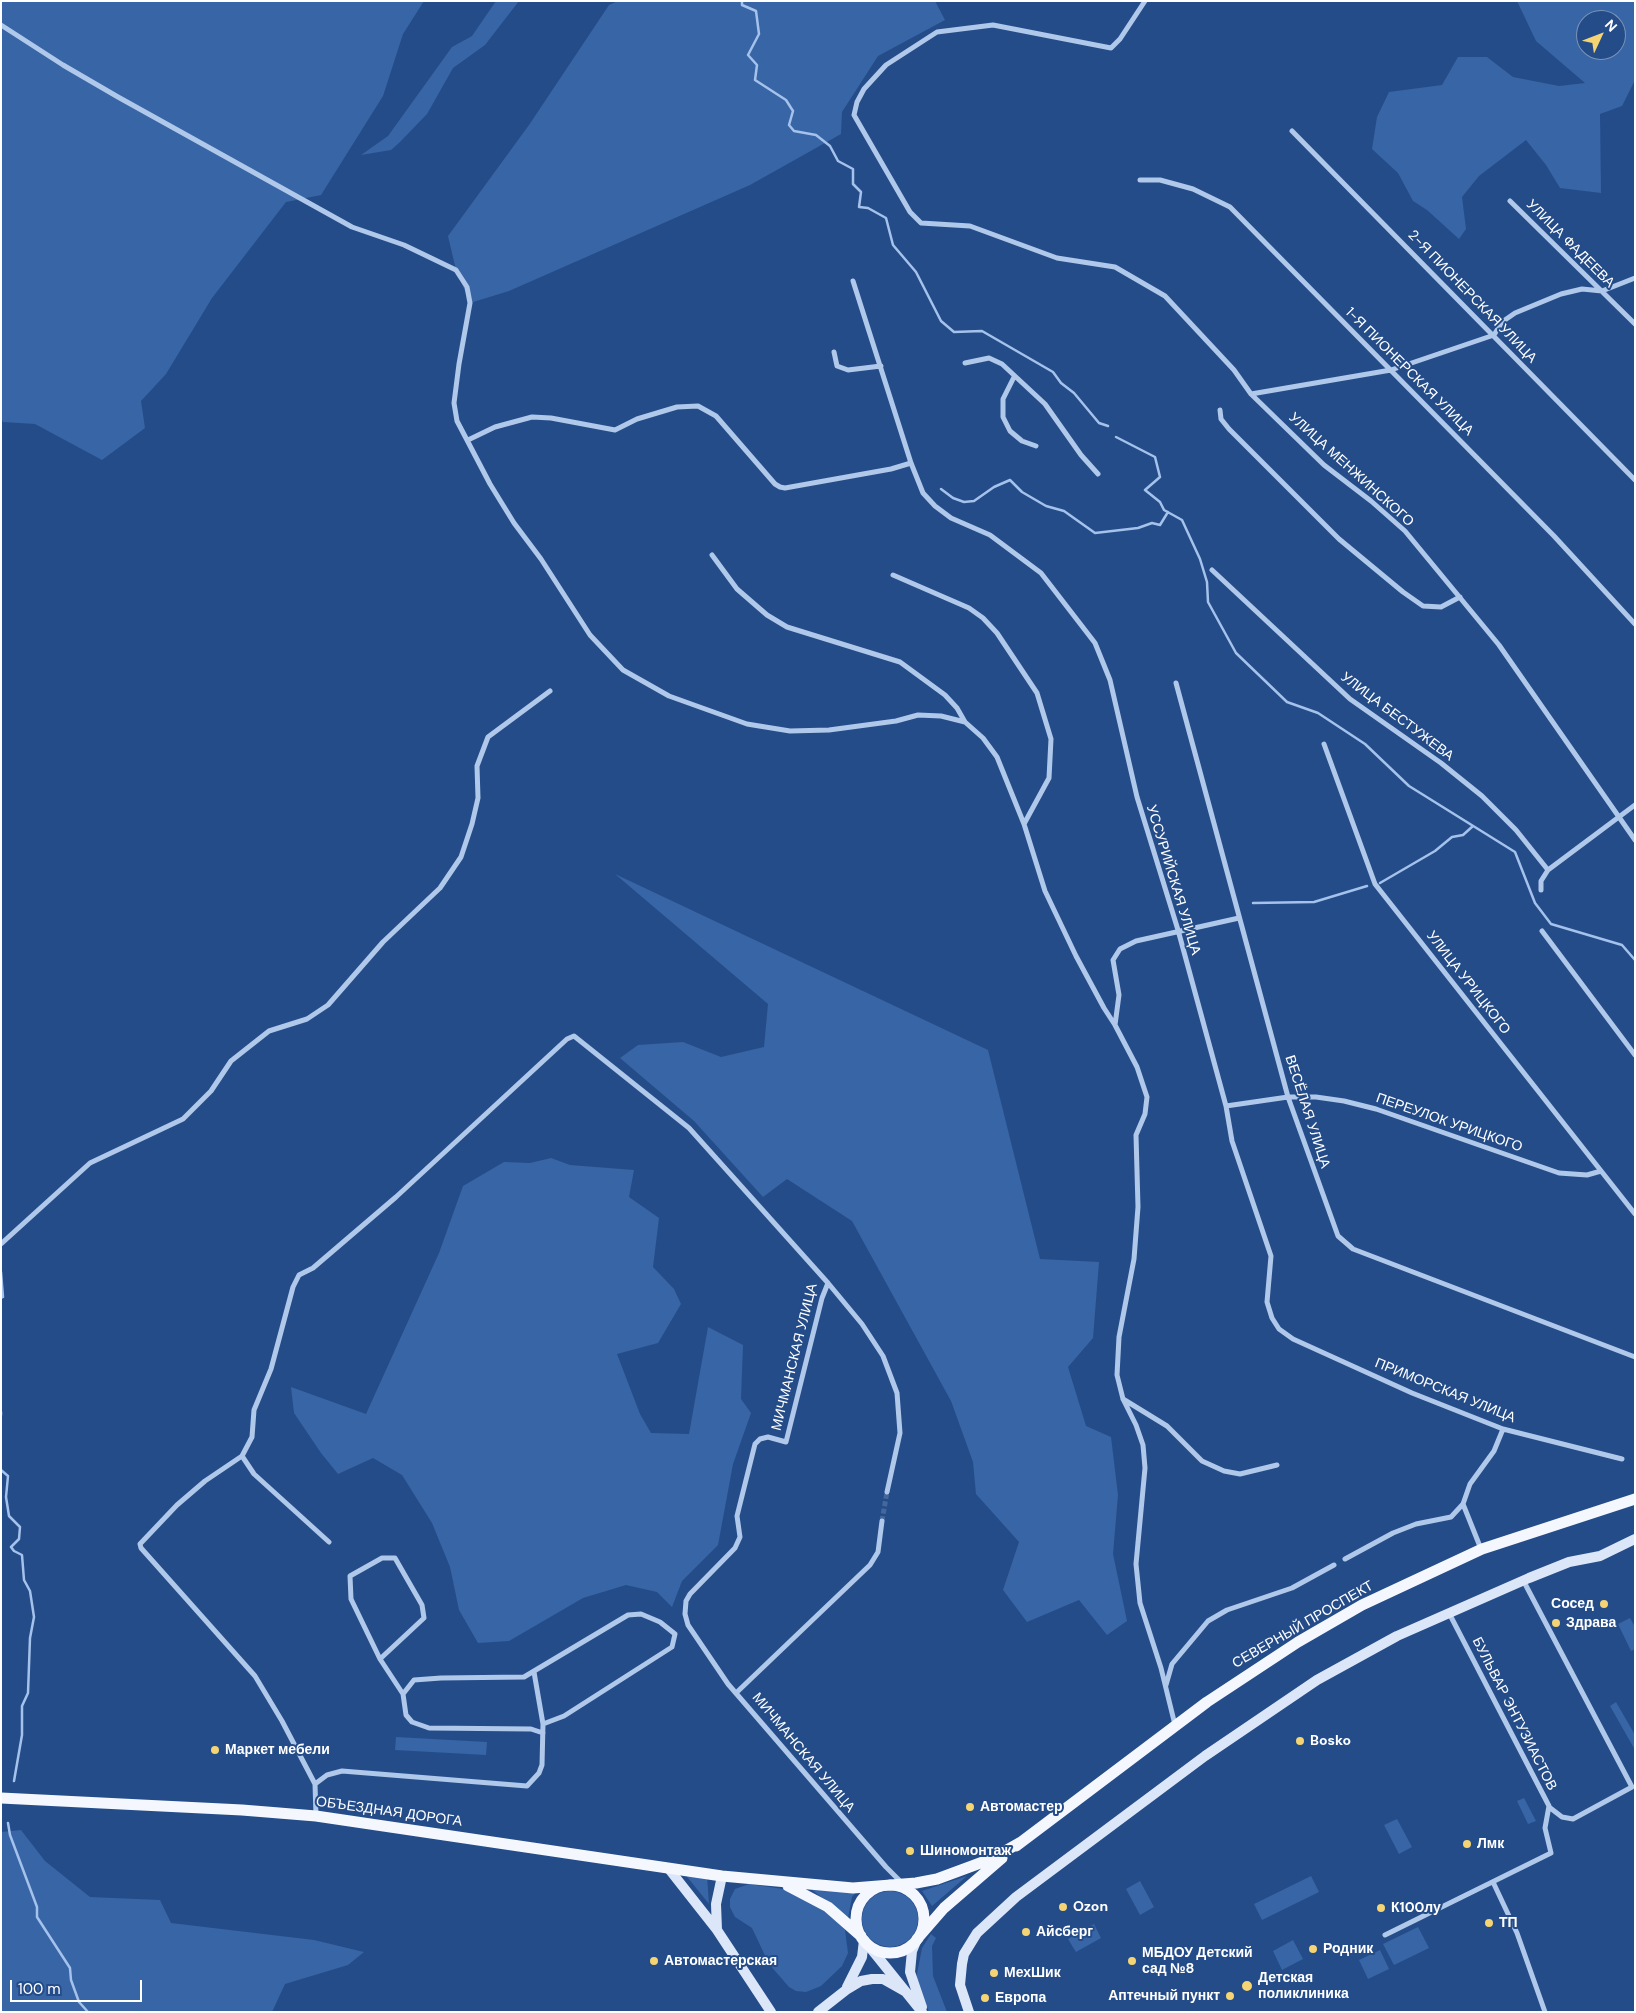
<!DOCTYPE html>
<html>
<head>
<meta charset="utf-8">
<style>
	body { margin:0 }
	#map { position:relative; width:1636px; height:2013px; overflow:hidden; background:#244c89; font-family:"DM Sans",sans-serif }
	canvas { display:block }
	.frame { position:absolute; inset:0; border:2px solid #fff; pointer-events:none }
	.north { position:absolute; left:1576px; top:10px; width:50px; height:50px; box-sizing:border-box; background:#244c89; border:1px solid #7c94b8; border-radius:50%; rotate:47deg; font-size:14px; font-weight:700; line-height:20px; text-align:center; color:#fff }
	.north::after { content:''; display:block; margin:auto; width:18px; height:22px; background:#f5d573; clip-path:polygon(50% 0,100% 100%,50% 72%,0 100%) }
	.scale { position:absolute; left:10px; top:1980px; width:132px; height:22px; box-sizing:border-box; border:2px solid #fff; border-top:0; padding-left:6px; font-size:15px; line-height:18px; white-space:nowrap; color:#fff; -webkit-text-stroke:4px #244c89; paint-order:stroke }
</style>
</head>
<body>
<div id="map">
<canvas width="1636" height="2013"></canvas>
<div class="frame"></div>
<div class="north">N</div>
<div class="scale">100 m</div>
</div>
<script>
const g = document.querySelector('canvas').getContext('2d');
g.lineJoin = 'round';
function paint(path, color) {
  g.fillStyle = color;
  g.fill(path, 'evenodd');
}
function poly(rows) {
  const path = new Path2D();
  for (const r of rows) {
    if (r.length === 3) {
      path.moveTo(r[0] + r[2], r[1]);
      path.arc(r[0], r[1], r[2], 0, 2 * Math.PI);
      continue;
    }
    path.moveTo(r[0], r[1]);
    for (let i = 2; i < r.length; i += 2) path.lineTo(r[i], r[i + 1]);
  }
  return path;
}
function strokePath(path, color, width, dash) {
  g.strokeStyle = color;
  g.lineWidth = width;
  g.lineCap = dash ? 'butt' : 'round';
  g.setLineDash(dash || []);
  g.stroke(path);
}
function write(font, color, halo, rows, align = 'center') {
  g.font = font + ' "DM Sans",sans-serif';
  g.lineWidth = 4;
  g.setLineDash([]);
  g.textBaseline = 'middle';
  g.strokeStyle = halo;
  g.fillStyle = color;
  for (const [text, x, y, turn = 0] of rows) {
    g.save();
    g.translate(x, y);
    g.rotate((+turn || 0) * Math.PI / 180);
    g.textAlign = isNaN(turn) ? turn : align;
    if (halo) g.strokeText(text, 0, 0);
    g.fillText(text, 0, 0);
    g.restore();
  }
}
const green = poly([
	[1,1,424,1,403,34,383,96,321,195,286,202,212,298,166,374,141,401,145,428,102,460,35,424,3,422,1,418],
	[496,1,519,1,485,45,453,68,427,114,400,142,391,150,361,155,388,136,452,47,472,36],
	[618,1,935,1,945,20,878,56,842,112,841,134,750,185,509,291,470,303,456,270,448,236,529,125,609,5],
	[1517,1,1635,1,1634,82,1622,106,1600,114,1601,193,1560,188,1546,165,1526,140,1479,176,1462,197,1466,229,1459,239,1427,210,1413,201,1398,173,1372,149,1377,117,1389,92,1442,85,1458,57,1487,57,1513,77,1559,86,1585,83,1536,41],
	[1586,20,1616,20,1616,50,1586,50],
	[615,874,988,1050,1040,1259,1099,1262,1093,1338,1068,1367,1086,1426,1111,1437,1118,1495,1113,1554,1127,1621,1107,1635,1079,1600,1027,1622,1003,1590,1019,1542,976,1494,973,1462,951,1401,852,1221,787,1179,763,1197,694,1121,620,1058,638,1045,683,1042,721,1057,764,1047,768,1004],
	[551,1158,570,1165,634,1170,629,1197,659,1218,653,1267,674,1289,681,1304,658,1343,617,1354,640,1414,651,1433,689,1434,708,1327,743,1345,741,1399,751,1413,733,1464,718,1545,682,1581,672,1607,657,1592,626,1585,583,1598,509,1641,478,1643,459,1610,450,1567,432,1523,402,1475,373,1458,338,1474,321,1453,294,1413,291,1387,366,1414,439,1253,463,1186,504,1162,530,1163],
	[1630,1618,1635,1627,1635,1649,1631,1651,1618,1624],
	[1616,1702,1635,1735,1635,1750,1610,1706],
	[396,1737,487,1742,486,1755,395,1750],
	[1524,1798,1536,1821,1528,1824,1517,1801],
	[1397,1819,1412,1847,1399,1854,1384,1825],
	[21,1830,45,1861,90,1897,160,1900,171,1923,314,1940,364,1952,348,1965,285,1984,272,2012,1,2012,1,1832],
	[684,1873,707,1876,709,1904],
	[967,1876,932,1906,922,1891],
	[1311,1876,1319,1892,1262,1920,1254,1904],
	[1140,1881,1154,1907,1140,1915,1126,1889],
	[749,1884,790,1890,818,1905,839,1922,845,1930,848,1953,842,1966,821,1986,806,1992,796,1991,789,1987,769,1964,752,1928,735,1917,730,1907,730,1899,735,1889],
	[812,1890,857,1891,852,1897,848,1918],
	[890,1919,28],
	[1094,1924,1101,1938,1076,1952,1068,1939],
	[1418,1927,1429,1948,1394,1965,1383,1944],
	[931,1934,936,1938,932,1946,933,1976,947,2012,929,2012,916,1979,922,1948],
	[1293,1940,1303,1959,1282,1970,1273,1951],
	[1380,1950,1389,1969,1368,1979,1359,1960]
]);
const stream = poly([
	[742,1,742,5,756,11,759,34,748,55,757,65,755,80,786,100,793,111,789,125,794,131,816,135,830,146,838,161,853,169,853,184,861,192,859,207,868,208,886,218,893,245,916,272,941,321,954,332,982,331,1053,372,1061,383,1074,393,1099,423,1108,426],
	[1116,437,1155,457,1160,477,1145,490,1160,502,1164,510,1182,520,1200,559,1207,582,1208,602,1236,653,1287,702,1318,713,1365,744,1409,786,1515,852,1535,903,1551,924,1622,945,1635,960],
	[941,489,953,498,964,502,974,501,994,487,1010,480,1022,492,1046,506,1064,511,1095,533,1138,528,1152,523,1160,525,1168,512],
	[1380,883,1435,851,1452,837,1463,835,1473,826],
	[1253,903,1314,902,1367,886],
	[1,1272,3,1297,1,1298],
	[1,1412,1,1415],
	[1,1470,8,1476,6,1497,9,1516,20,1527,19,1539,11,1547,14,1551,22,1555,24,1580,30,1591,34,1617,30,1638,28,1693,22,1706,22,1735,14,1781],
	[8,1823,10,1835,37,1907,37,1917,70,1968,71,1980,79,2002,88,2012]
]);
const streetTunnel = poly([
	[882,1521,887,1492]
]);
const street = poly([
	[1145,1,1120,39,1111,48,993,25,937,32,886,65,864,89,857,102,854,115,910,212,921,223,970,226,1057,258,1115,267,1165,296,1234,370,1251,394,1324,465,1371,501,1405,531,1499,645,1635,840],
	[1,25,63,65,118,97,352,227,404,245,456,270,467,287,470,303,459,364,454,403,457,421,490,484,514,523,541,559,590,635,623,670,669,696,747,724,790,731,829,730,896,721,918,715,941,716,965,722,983,738,997,757,1024,824,1045,891,1076,956,1104,1008,1115,1025],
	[1292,131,1635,480],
	[1140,180,1160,180,1193,189,1230,207,1554,536,1635,624],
	[1510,201,1635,324],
	[853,281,911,463,923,493,935,506,951,518,990,535,1041,573,1095,643,1110,680,1137,797,1178,930,1226,1106,1232,1141,1271,1256,1267,1302,1272,1318,1279,1329,1293,1339,1412,1393,1503,1429,1622,1459],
	[834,352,837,366,848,370,881,366],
	[965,363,989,358,1002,364,1045,404,1081,455,1098,474],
	[1014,377,1003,399,1003,417,1010,431,1022,441,1036,446],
	[1251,394,1391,370,1494,335,1502,322,1515,313,1561,294,1582,289,1602,291,1635,278],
	[1220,410,1221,419,1229,429,1339,539,1403,592,1423,606,1441,607,1460,597],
	[468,440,495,427,532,417,551,418,615,430,637,419,677,407,698,406,716,416,775,484,780,487,785,488,891,469,911,463],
	[712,555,737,589,767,615,787,627,900,662,945,695,957,708,965,722],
	[1212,570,1350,699,1441,763,1482,796,1516,830,1548,870,1541,881,1541,890],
	[893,575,969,608,983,618,997,633,1037,693,1051,739,1049,778,1024,824],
	[1176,683,1288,1097,1338,1236,1353,1249,1635,1357],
	[1324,744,1375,884,1635,1214],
	[1548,870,1635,805],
	[1542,931,1635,1055],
	[1226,1106,1288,1097,1316,1097,1344,1101,1376,1109,1559,1173,1587,1175,1601,1171],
	[1,1244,90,1163,183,1119,211,1091,231,1061,269,1031,307,1019,328,1005,383,942,440,888,461,857,472,824,478,798,477,766,488,737,550,691],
	[828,1283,862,1324,883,1356,897,1393,900,1433,887,1492],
	[1123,1399,1167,1426,1202,1461,1224,1471,1240,1474,1277,1465],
	[242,1456,254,1474,329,1542],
	[1481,1549,1463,1504,1470,1484,1494,1451,1503,1429],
	[1345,1559,1393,1533,1416,1524,1451,1517,1463,1504],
	[1523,1580,1632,1787,1573,1819,1562,1817,1549,1807],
	[380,1659,424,1618,422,1605,395,1558,382,1558,350,1576,351,1599,380,1659,403,1694],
	[1166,1685,1172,1664,1208,1621,1227,1610,1292,1588,1334,1565],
	[736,1693,870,1565,878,1552,882,1521],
	[1175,1725,1161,1668,1140,1603,1136,1564,1145,1468,1143,1445,1136,1425,1123,1399,1117,1375,1119,1337,1134,1259,1138,1207,1136,1135,1145,1114,1147,1097,1137,1067,1115,1025,1119,995,1113,960,1120,949,1136,941,1239,918],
	[543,1733,531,1729,429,1728,412,1722,406,1715,403,1694,414,1680,441,1678,524,1677,628,1615,641,1614,660,1622,675,1634,672,1647,564,1716,543,1724],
	[315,1784,327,1775,342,1771,527,1786,539,1773,542,1765,543,1724,534,1672],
	[316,1816,315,1784,282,1721,255,1676,141,1548,140,1544,177,1505,205,1481,242,1456,252,1437,254,1410,271,1369,293,1287,299,1275,313,1268,396,1197,567,1039,574,1036,689,1128,828,1283,822,1298,786,1442,768,1437,760,1439,755,1444,737,1516,740,1537,735,1548,690,1594,686,1601,685,1614,688,1625,728,1684,886,1867,913,1894],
	[1493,1882,1517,1933,1545,2012],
	[1385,1935,1551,1853,1545,1828,1549,1806,1449,1613]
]);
const secondary = poly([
	[669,1869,717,1930,771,2012],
	[717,1930,716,1904,722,1876],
	[917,1939,912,1951,910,1972,922,2007],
	[864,1940,922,2012],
	[847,1987,862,1957,864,1940],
	[818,2012,846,1990,861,1981,872,1979,883,1979,906,1992],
	[969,2012,960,1985,962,1964,964,1954,977,1933,1016,1897,1205,1756,1317,1680,1397,1636,1529,1578,1569,1562,1600,1556,1635,1539]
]);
const primary = poly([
	[1,1798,242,1810,316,1816,722,1876,853,1888,916,1883,937,1879,991,1859,1021,1842],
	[1016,1846,1207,1702,1298,1642,1362,1605,1482,1549,1635,1499],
	[890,1919,34],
	[788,1886,828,1907,861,1936],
	[917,1939,944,1908,1002,1858]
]);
const markers = [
	[1604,1604,5,"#f5d573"],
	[1556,1623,5,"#f5d573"],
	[1300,1741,5,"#f5d573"],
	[215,1750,5,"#f5d573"],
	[970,1807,5,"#f5d573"],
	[1467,1844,5,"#f5d573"],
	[910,1851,5,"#f5d573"],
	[1063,1907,5,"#f5d573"],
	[1381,1908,5,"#f5d573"],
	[1489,1923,5,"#f5d573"],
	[1026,1932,5,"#f5d573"],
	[1313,1949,5,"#f5d573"],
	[654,1961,5,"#f5d573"],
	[1132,1961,5,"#f5d573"],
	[994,1973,5,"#f5d573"],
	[1247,1986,6,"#f5d573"],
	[1230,1996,5,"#f5d573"],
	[985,1998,5,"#f5d573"]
];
const streetNames = [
	["УЛИЦА ФАДЕЕВА",1570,244,45],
	["2-Я ПИОНЕРСКАЯ УЛИЦА",1472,297,46],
	["1-Я ПИОНЕРСКАЯ УЛИЦА",1409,372,45],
	["УЛИЦА МЕНЖИНСКОГО",1351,470,42],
	["УЛИЦА БЕСТУЖЕВА",1397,717,37],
	["УССУРИЙСКАЯ УЛИЦА",1173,880,73],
	["УЛИЦА УРИЦКОГО",1468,983,52],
	["ВЕСЁЛАЯ УЛИЦА",1307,1112,72],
	["ПЕРЕУЛОК УРИЦКОГО",1449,1123,19],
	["МИЧМАНСКАЯ УЛИЦА",795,1357,-76],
	["ПРИМОРСКАЯ УЛИЦА",1445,1391,22],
	["СЕВЕРНЫЙ ПРОСПЕКТ",1303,1625,-30],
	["БУЛЬВАР ЭНТУЗИАСТОВ",1514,1714,63],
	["МИЧМАНСКАЯ УЛИЦА",803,1753,50],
	["ОБЪЕЗДНАЯ ДОРОГА",389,1812,8]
];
const poiNames = [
	["Сосед",1594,1604,"right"],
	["Здрава",1566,1623],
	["Bosko",1310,1741],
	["Маркет мебели",225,1750],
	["Автомастер",980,1807],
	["Лмк",1477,1844],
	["Шиномонтаж",920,1851],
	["Ozon",1073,1907],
	["К100лу",1391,1908],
	["ТП",1499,1923],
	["Айсберг",1036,1932],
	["Родник",1323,1949],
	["МБДОУ Детский",1142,1953],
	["сад №8",1142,1969],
	["Автомастерская",664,1961],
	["МехШик",1004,1973],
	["Детская",1258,1978],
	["поликлиника",1258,1994],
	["Аптечный пункт",1220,1996,"right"],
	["Европа",995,1998]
];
paint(green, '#3865a6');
strokePath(stream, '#a4c2eb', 2.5);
strokePath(streetTunnel, '#45679b', 5, [5, 2.5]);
strokePath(street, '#b0c8ea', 5);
strokePath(secondary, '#dbe6f8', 10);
strokePath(primary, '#f4f7fe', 11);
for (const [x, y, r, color] of markers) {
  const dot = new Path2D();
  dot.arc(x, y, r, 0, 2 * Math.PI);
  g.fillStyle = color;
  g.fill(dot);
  strokePath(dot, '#244c89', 2);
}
write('14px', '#fff', '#244c89', streetNames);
write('bold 14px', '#fff', '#244c89', poiNames, 'left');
</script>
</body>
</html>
